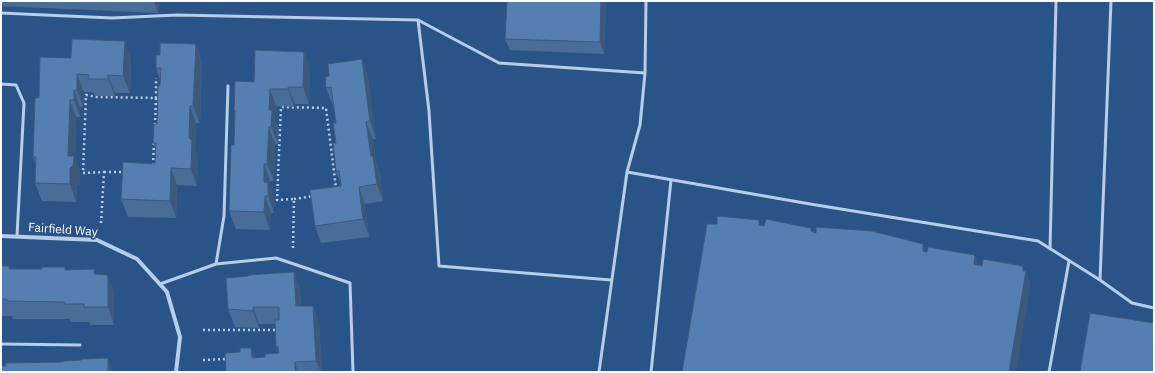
<!DOCTYPE html>
<html>
<head>
<meta charset="utf-8">
<style>
	body { margin:0 }
	#map { position:relative; width:1155px; height:373px; overflow:hidden; background:#2a5488; font-family:"IBM Plex Sans",sans-serif }
	canvas { display:block }
	.frame { position:absolute; inset:0; border:2px solid #fff; pointer-events:none }
</style>
</head>
<body>
<div id="map">
<canvas width="1155" height="373"></canvas>
<div class="frame"></div>
</div>
<script>
const g = document.querySelector('canvas').getContext('2d');
g.lineJoin = 'round';
function poly(rows) {
  const path = new Path2D();
  for (const r of rows) {
    path.moveTo(r[0], r[1]);
    for (let i = 2; i < r.length; i += 2) path.lineTo(r[i], r[i + 1]);
  }
  return path;
}
function strokePath(path, color, width, dash) {
  g.strokeStyle = color;
  g.lineWidth = width;
  g.lineCap = dash ? 'butt' : 'round';
  g.setLineDash(dash || []);
  g.stroke(path);
}
function paint(path, color) {
  g.fillStyle = color;
  g.fill(path, 'evenodd');
}
function write(font, color, halo, rows, align = 'center') {
  g.font = font + ' "IBM Plex Sans",sans-serif';
  g.lineWidth = 3.5;
  g.setLineDash([]);
  g.textBaseline = 'middle';
  g.strokeStyle = halo;
  g.fillStyle = color;
  for (const [text, x, y, turn = 0] of rows) {
    g.save();
    g.translate(x, y);
    g.rotate((+turn || 0) * Math.PI / 180);
    g.textAlign = isNaN(turn) ? turn : align;
    if (halo) g.strokeText(text, 0, 0);
    g.fillText(text, 0, 0);
    g.restore();
  }
}
const path = poly([
	[155,125,156,98],
	[153,165,154,142],
	[104,172,126,172],
	[294,199,313,196],
	[101,223,104,172,83,173,86,95,97,97,156,98,156,78],
	[293,248,294,199,277,200,281,107,326,108,336,188],
	[203,330,277,330],
	[203,360,227,359]
]);
const lane = poly([
	[1,13,112,18,177,15,418,20,429,111,439,266,611,280],
	[418,20,499,63,645,73],
	[1,84,16,85,24,103,17,236],
	[627,172,810,204,1038,241,1100,280,1132,303,1154,308],
	[1050,249,1056,1],
	[216,264,224,216,228,86],
	[1100,280,1111,1],
	[160,284,216,264,276,258,350,283,353,372],
	[1,344,80,345],
	[599,372,627,172,640,125,645,73,646,1],
	[651,372,671,180],
	[1049,372,1069,261]
]);
const street = poly([
	[1,236,97,240,137,259,167,292,180,337,176,372]
]);
const wall = poly([
	[1,1,159,1,158,13,1,6],
	[507,1,606,1,604,54,510,50,505,39],
	[304,52,310,69,309,104,295,104,294,107,276,106,275,119,278,127,278,144,275,144,274,181,270,181,270,188,274,200,274,213,271,213,270,230,236,229,229,211,234,145,235,115,234,111,254,82],
	[71,58,131,58,130,93,115,93,115,96,95,96,93,92,84,92,83,107,80,107,80,117,76,117,75,159,80,173,80,184,77,186,76,202,42,201,35,183,36,165,33,157,39,98],
	[362,59,368,77,376,139,373,139,376,162,380,173,383,201,365,204,369,237,321,243,315,226,341,186,340,182,336,171,336,123,334,105,333,105,326,88,329,76],
	[202,61,200,123,196,123,195,149,198,158,197,186,177,185,176,218,128,217,121,199,155,164,156,150,153,143,157,124,160,80,156,68],
	[1,266,10,269,67,270,96,274,114,292,114,325,90,325,89,322,71,322,70,319,13,319,12,316,1,316],
	[294,272,300,290,301,306,313,306,319,323,322,372,226,372,240,352,251,348,255,357,265,357,279,353,276,346,275,324,259,324,259,328,235,327,228,309]
]);
const shadedWall = poly([
	[154,1,159,1,158,13],
	[601,1,606,1,604,54,600,42],
	[125,41,131,58,130,93,123,76],
	[196,44,202,61,200,123,193,106],
	[304,52,310,69,309,104,303,87],
	[362,59,368,77,376,139,370,121],
	[77,74,84,92,83,107,77,90],
	[108,75,115,93,115,96,108,79],
	[288,87,295,104,294,107,288,89],
	[270,89,276,106,275,119,278,127,278,144,271,127,269,110],
	[74,90,80,107,80,117,74,100],
	[70,100,76,117,75,159,80,173,80,184,77,186,76,202,70,184,70,168,68,156],
	[190,106,196,123,195,149,198,158,197,186,191,169,189,138],
	[366,122,373,139,376,162,380,173,383,201,377,184,371,156],
	[269,127,275,144,274,181,267,164],
	[264,164,270,181,270,188,274,200,274,213,264,182],
	[171,168,177,185,176,218,170,201],
	[359,187,365,204,369,237,363,219],
	[265,196,271,213,270,230,264,212],
	[923,244,927,256,923,251],
	[975,255,979,266,974,264],
	[1023,266,1026,274,1026,271,1031,283,1016,372,1009,372],
	[294,272,300,290,302,324,296,306],
	[108,275,114,292,114,325,108,307],
	[313,306,319,323,322,372,320,372,316,361],
	[253,307,259,324,259,328,253,311],
	[251,348,258,365,252,358],
	[108,358,113,372,108,372],
	[295,362,298,372,295,372]
]);
const building = poly([
	[507,1,601,1,600,42,505,39,507,1],
	[72,39,125,41,123,76,108,75,108,79,88,79,89,75,77,74,77,90,74,90,74,100,70,100,68,156,74,156,73,166,70,168,70,184,35,183,36,157,33,157,35,98,39,98,40,57,71,58,72,39],
	[160,43,196,44,193,106,190,106,189,138,192,140,191,169,171,168,170,201,121,199,123,162,155,164,156,143,153,143,154,124,157,124,158,85,160,85,161,68,156,68,156,55,160,55,160,43],
	[255,50,304,52,303,87,288,87,288,89,270,89,269,110,272,110,271,127,269,127,267,164,264,164,264,182,268,183,268,196,265,196,264,212,229,211,231,145,234,145,235,111,234,111,235,81,254,82,255,50],
	[362,59,370,121,366,122,371,156,373,156,377,184,359,187,363,219,315,226,310,190,341,186,339,171,336,171,333,143,336,143,333,123,336,123,331,87,326,88,325,77,329,76,328,64,362,59],
	[717,216,759,220,759,225,764,226,766,219,811,228,811,231,816,233,816,227,872,231,923,244,923,251,927,252,928,247,975,255,974,264,982,266,983,259,1023,266,1023,271,1026,271,1009,372,682,372,707,224,717,224,717,216],
	[1,266,9,266,9,269,42,269,42,267,65,267,65,270,94,269,94,274,108,275,108,307,84,307,84,304,65,304,65,302,7,301,7,299,1,299,1,266],
	[294,272,296,306,313,306,316,361,295,362,295,372,226,372,225,353,240,352,240,348,251,348,252,358,265,357,265,354,279,353,278,347,276,346,275,320,279,320,279,307,253,307,253,311,228,309,226,278,248,276,249,275,294,272],
	[1090,313,1154,323,1154,372,1080,372,1090,313],
	[108,358,108,372,1,372,1,366,6,366,5,363,63,362,64,361,81,360,82,359,108,358]
]);
const streetNames = [
	["Fairfield Way",63,230,4]
];
strokePath(path, '#b7cde8', 2.5, [2, 3]);
strokePath(lane, '#b7cde8', 3);
strokePath(street, '#b7cde8', 4);
paint(wall, '#4a6d98');
paint(shadedWall, '#3c597c');
paint(building, '#567fb1');
strokePath(building, '#3c597c', 1);
write('12px', '#fff', '#2a5488', streetNames);
</script>
</body>
</html>
